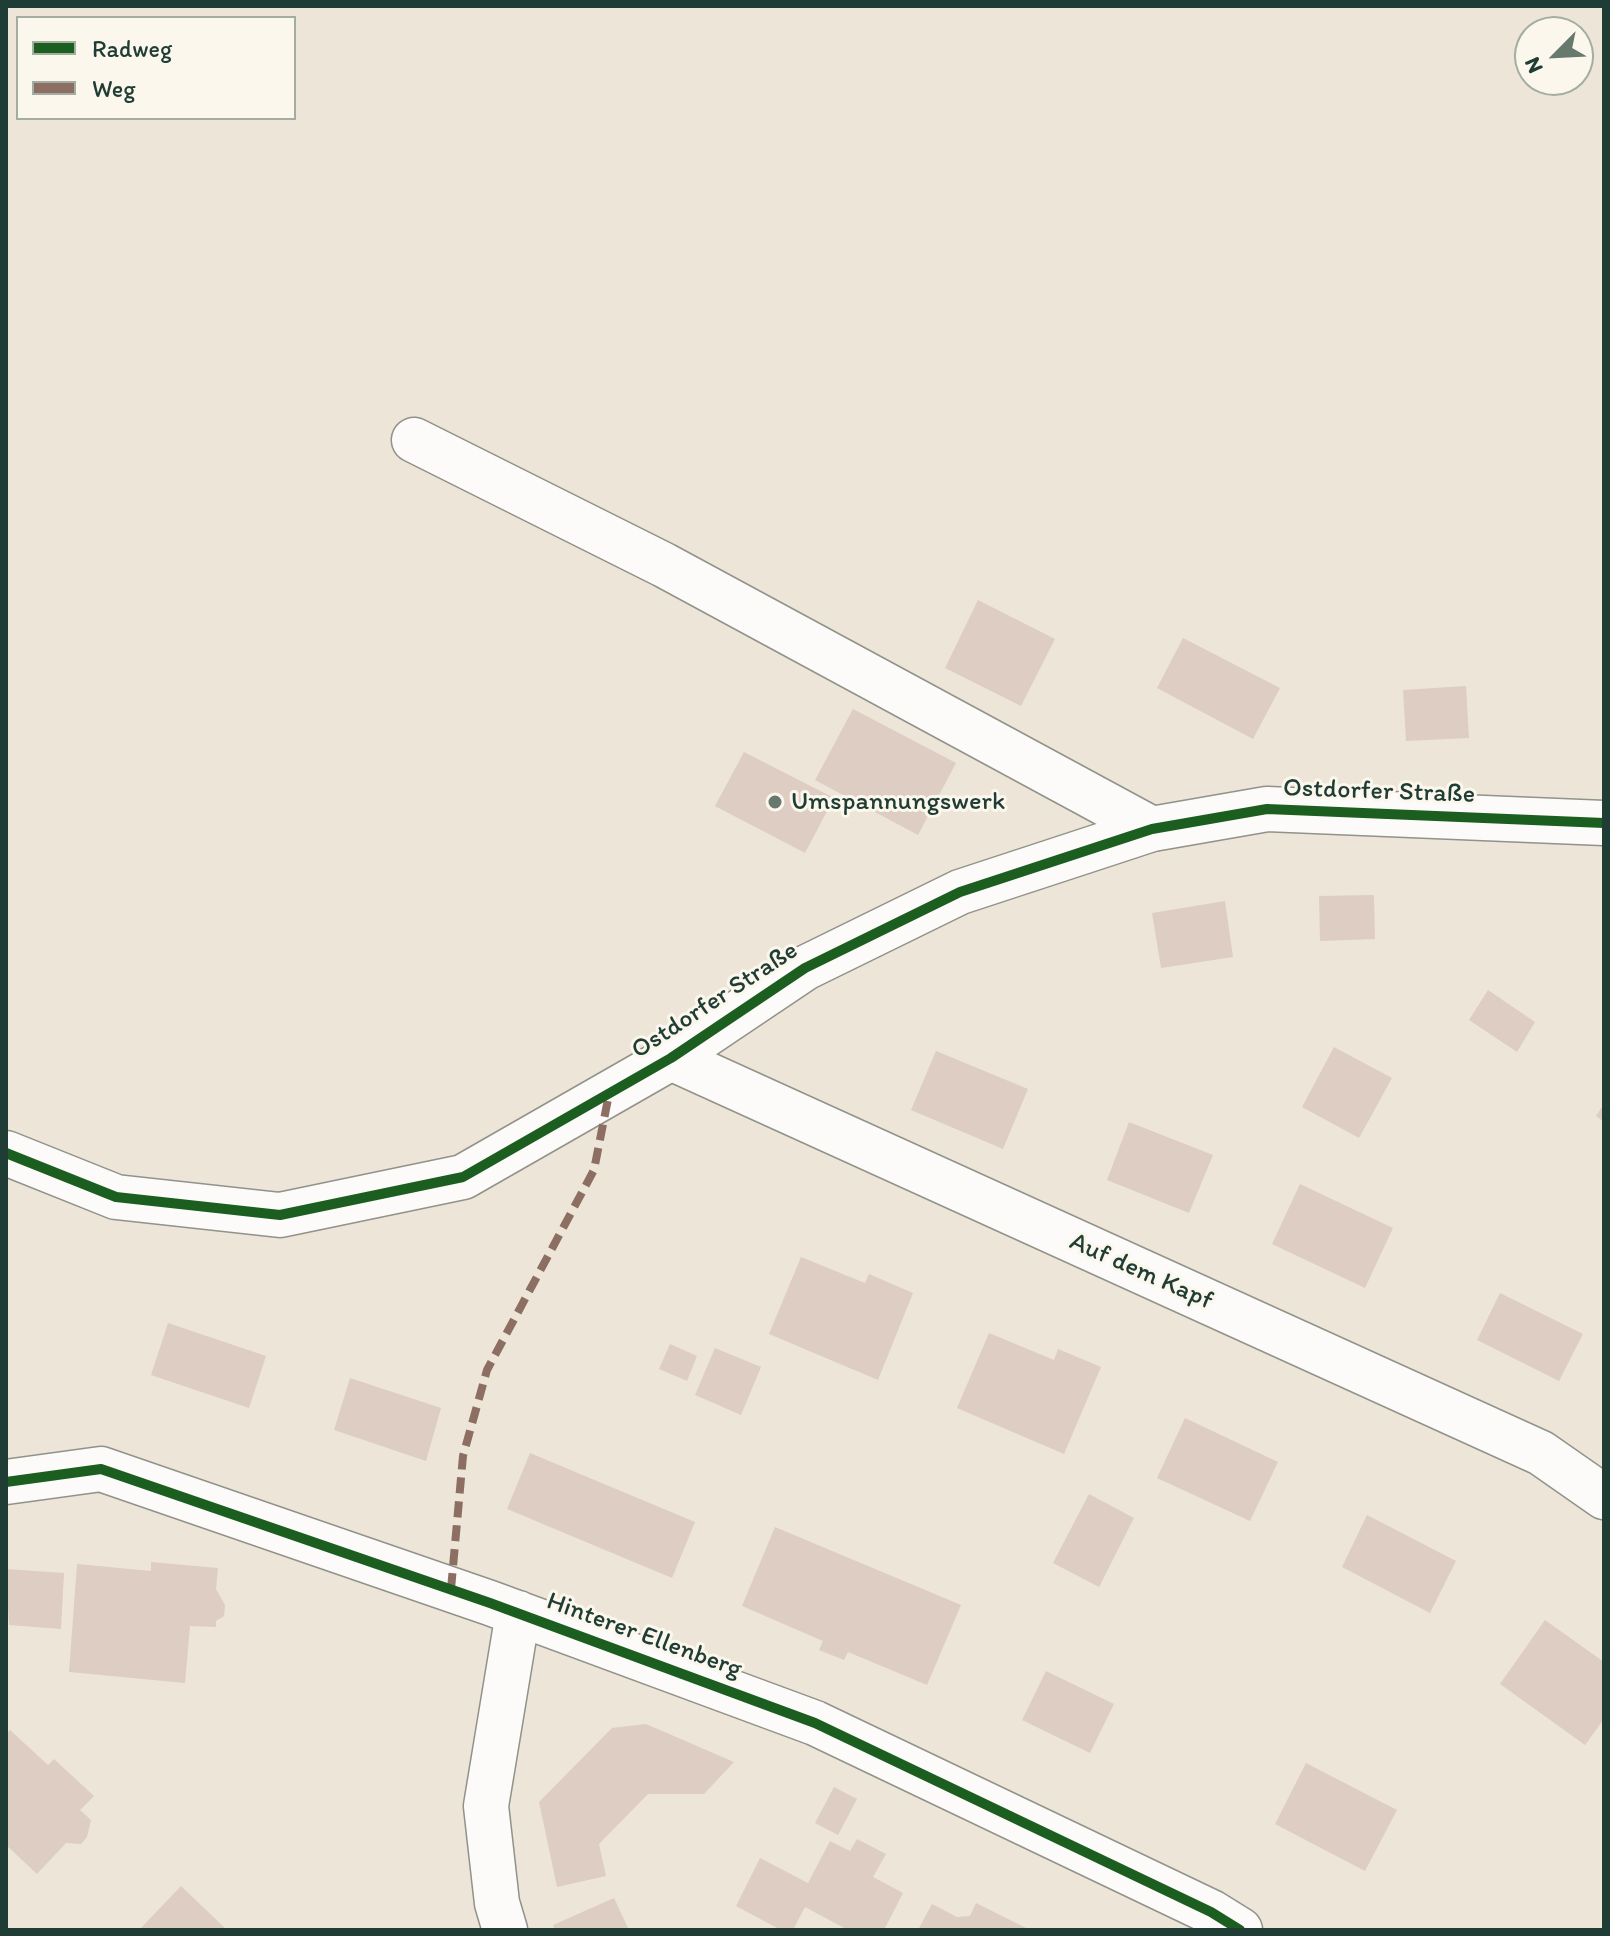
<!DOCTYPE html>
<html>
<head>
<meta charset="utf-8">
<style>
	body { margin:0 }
	#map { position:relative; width:1610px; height:1936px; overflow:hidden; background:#ede5d7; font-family:Itim,sans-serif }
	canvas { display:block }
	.frame { position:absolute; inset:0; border:8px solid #1f3d34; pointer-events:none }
	.legend { position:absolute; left:16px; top:16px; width:280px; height:104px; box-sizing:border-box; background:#fbf7ec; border:2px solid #a3ada2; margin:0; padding:10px 14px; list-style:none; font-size:24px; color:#1f3d34 }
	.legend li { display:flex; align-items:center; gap:16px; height:40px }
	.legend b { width:40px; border:2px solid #a3ada2 }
	.north { position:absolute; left:1514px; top:16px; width:80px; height:80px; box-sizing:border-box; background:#fbf7ec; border:2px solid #a3ada2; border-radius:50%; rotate:246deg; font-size:22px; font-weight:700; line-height:32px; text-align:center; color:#1f3d34 }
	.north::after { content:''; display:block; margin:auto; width:28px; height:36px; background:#67786d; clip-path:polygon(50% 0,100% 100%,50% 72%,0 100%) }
</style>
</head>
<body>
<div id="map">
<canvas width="1610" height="1936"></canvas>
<div class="frame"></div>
<ul class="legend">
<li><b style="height:10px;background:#1b5e20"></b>Radweg</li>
<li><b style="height:10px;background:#8d6e63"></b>Weg</li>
</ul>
<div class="north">N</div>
</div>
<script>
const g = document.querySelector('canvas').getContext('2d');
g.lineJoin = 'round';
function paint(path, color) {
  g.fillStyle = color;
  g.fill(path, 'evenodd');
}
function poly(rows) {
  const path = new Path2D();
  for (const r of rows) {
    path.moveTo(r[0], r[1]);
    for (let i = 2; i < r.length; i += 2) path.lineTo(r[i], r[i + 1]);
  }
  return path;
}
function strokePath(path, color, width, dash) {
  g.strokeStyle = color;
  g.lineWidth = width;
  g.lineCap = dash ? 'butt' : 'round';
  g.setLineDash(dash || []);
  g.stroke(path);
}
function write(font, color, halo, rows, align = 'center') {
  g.font = font + ' Itim,sans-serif';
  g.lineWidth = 6;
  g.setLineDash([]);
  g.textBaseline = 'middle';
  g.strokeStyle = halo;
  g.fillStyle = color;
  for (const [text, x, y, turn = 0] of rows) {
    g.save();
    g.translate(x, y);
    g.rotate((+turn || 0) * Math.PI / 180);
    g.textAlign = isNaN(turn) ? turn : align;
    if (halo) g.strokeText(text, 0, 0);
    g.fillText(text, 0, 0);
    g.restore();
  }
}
const building = poly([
	[978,600,1055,639,1021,706,945,668],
	[1183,638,1280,688,1253,739,1157,688],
	[1466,686,1469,738,1406,741,1403,690],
	[853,709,956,763,918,835,815,780],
	[744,752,834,798,805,853,715,806],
	[1374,895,1375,939,1320,941,1319,896],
	[1225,901,1233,957,1161,968,1152,913],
	[1488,990,1535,1022,1517,1052,1469,1020],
	[1334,1047,1392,1078,1359,1138,1302,1107],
	[936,1051,1028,1089,1003,1149,911,1110],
	[1604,1104,1604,1122,1596,1116],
	[1129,1122,1213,1155,1189,1213,1107,1180],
	[1300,1184,1393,1228,1365,1288,1272,1244],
	[801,1257,865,1283,869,1274,913,1293,878,1380,769,1334],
	[1500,1293,1583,1334,1559,1381,1477,1340],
	[168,1323,266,1356,249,1408,151,1375],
	[989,1333,1054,1360,1058,1349,1101,1367,1064,1454,957,1408],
	[670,1344,697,1356,687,1381,659,1369],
	[715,1348,761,1367,741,1415,695,1395],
	[350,1378,441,1408,426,1461,334,1430],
	[1185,1418,1278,1462,1250,1521,1157,1478],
	[530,1453,695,1522,672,1578,507,1509],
	[1089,1494,1134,1518,1099,1587,1053,1563],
	[1367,1515,1456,1561,1430,1613,1342,1567],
	[775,1527,961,1605,927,1685,848,1652,844,1660,819,1650,823,1641,742,1606],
	[151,1562,218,1568,216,1589,225,1605,224,1616,216,1621,216,1627,190,1626,185,1683,69,1672,77,1564,151,1571],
	[6,1569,64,1573,61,1629,9,1625],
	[1545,1620,1604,1662,1604,1719,1585,1745,1500,1684],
	[1046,1671,1114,1704,1090,1753,1022,1720],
	[646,1724,734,1762,704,1794,648,1794,599,1844,606,1876,557,1887,539,1802,612,1728],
	[10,1730,48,1765,54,1759,94,1796,80,1810,91,1820,87,1837,81,1844,66,1843,37,1874,6,1845,6,1734],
	[1306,1763,1397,1810,1365,1871,1275,1824],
	[834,1787,857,1799,838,1835,815,1823],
	[857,1839,886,1854,873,1877,903,1893,884,1930,848,1930,805,1907,793,1930,781,1930,736,1906,760,1858,808,1883,830,1841,850,1851],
	[181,1886,227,1930,139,1930],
	[614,1898,629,1930,555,1930,553,1925],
	[976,1903,1030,1930,918,1930,932,1904,957,1917,970,1916]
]);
const minor = poly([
	[414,440,664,565,1152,829],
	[671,1058,1541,1453,1604,1497],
	[6,1482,101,1469,490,1603,815,1723,1211,1912,1240,1930],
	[505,1930,497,1903,486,1806,518,1613]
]);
const tertiary = poly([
	[6,1153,116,1197,280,1215,463,1177,671,1058,805,968,960,892,1152,829,1267,809,1604,823]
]);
const quiet = poly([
	[451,1589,463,1456,487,1370,594,1170,609,1094]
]);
const cycleway = poly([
	[6,1153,116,1197,280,1215,463,1177,671,1058,805,968,960,892,1152,829,1267,809,1604,823],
	[6,1482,101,1469,490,1603,815,1723,1211,1912,1240,1930]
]);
const markers = [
	[775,802,8,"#67786d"]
];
const streetNames = [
	["Ostdorfer Straße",1379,792,2],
	["Ostdorfer Straße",715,1001,-33],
	["Auf dem Kapf",1141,1272,24],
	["Hinterer Ellenberg",644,1636,20]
];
const poiNames = [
	["Umspannungswerk",791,802]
];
paint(building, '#ddcdc3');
strokePath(minor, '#91928a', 47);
strokePath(tertiary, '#91928a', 47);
strokePath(minor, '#fcfbf9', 44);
strokePath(tertiary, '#fcfbf9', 44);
strokePath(quiet, '#8d6e63', 8, [16, 8]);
strokePath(cycleway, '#1b5e20', 10);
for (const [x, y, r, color] of markers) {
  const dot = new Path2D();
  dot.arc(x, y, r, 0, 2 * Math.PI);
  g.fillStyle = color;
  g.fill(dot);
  strokePath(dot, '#fbf7ec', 3);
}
write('26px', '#1f3d34', '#fbf7ec', streetNames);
write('26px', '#1f3d34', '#fbf7ec', poiNames, 'left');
</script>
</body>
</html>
